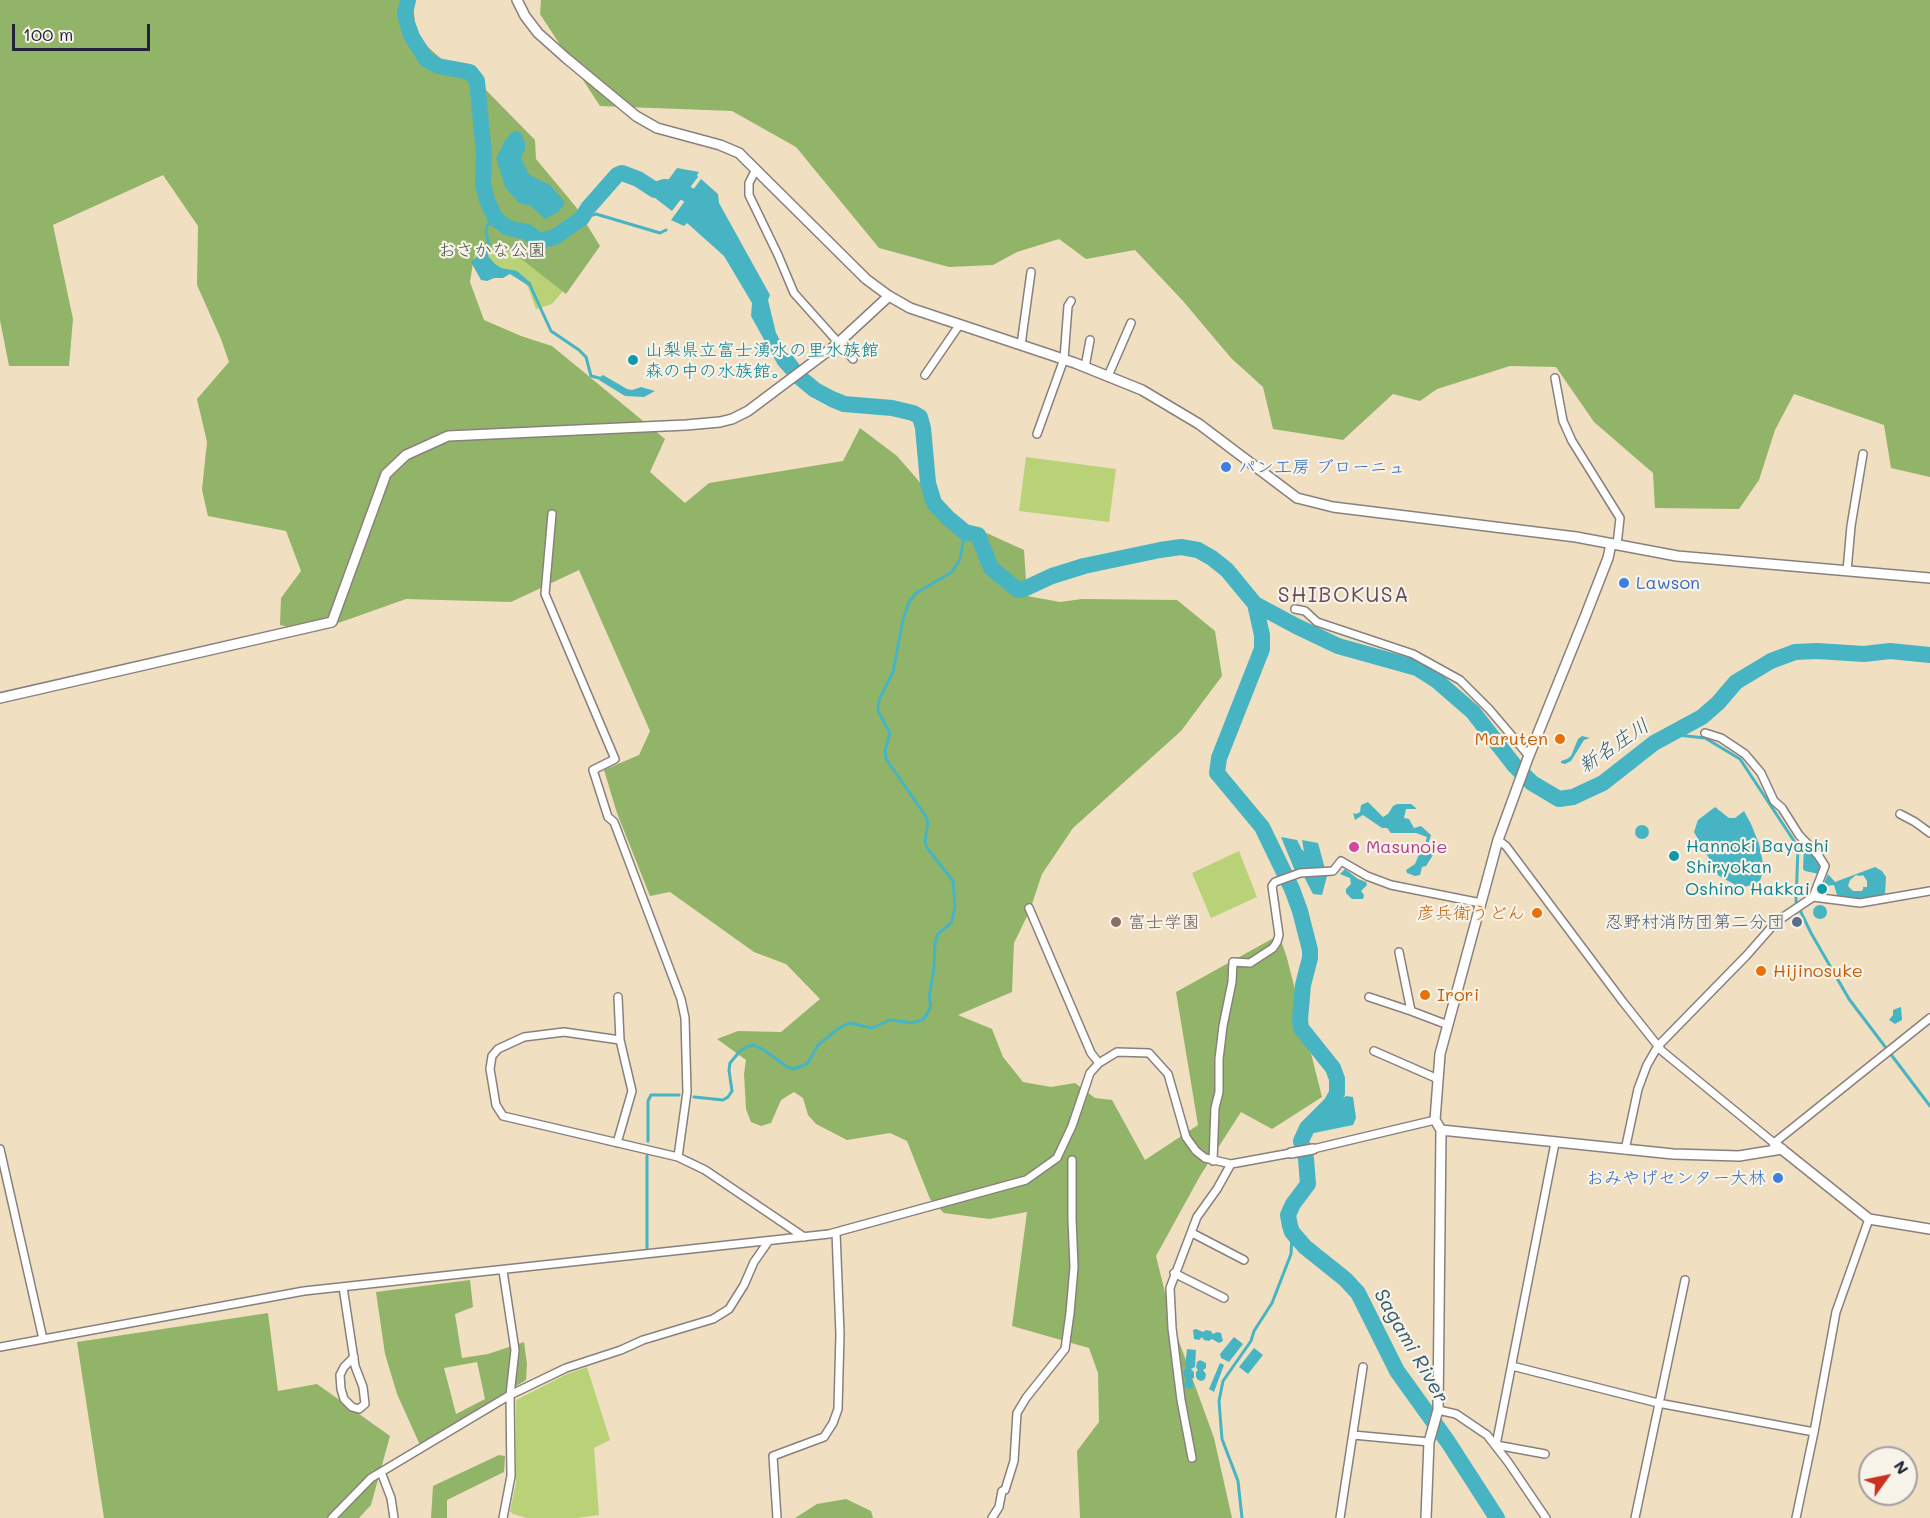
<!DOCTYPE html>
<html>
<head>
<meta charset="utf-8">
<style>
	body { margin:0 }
	#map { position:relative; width:1930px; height:1518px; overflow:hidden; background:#f0dfc1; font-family:Mali,sans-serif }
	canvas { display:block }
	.north { position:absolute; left:1858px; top:1446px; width:60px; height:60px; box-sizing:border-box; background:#f7f3e8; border:2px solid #a29fa3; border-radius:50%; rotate:57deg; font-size:16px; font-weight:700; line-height:24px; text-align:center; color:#22223b }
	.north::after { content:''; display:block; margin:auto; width:21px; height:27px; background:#c8321e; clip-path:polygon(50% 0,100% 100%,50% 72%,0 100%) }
	.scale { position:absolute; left:12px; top:24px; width:138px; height:27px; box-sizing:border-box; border:3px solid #22223b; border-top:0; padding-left:8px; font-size:18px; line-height:21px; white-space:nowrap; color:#22223b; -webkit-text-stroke:4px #f7f3e8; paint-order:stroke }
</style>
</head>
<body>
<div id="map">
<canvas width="1930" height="1518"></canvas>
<div class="north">N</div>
<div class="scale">100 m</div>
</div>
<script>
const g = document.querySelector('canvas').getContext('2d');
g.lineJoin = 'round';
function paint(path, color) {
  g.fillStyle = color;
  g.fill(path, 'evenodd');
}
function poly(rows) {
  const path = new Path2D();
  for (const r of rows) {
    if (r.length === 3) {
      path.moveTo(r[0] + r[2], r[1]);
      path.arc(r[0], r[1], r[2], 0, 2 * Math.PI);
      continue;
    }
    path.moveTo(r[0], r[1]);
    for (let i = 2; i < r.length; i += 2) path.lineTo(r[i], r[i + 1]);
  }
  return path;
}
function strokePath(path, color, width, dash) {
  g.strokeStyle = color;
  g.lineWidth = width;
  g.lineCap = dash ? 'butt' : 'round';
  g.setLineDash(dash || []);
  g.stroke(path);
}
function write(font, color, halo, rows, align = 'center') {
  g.font = font + ' Mali,"Klee One",sans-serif';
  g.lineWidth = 4.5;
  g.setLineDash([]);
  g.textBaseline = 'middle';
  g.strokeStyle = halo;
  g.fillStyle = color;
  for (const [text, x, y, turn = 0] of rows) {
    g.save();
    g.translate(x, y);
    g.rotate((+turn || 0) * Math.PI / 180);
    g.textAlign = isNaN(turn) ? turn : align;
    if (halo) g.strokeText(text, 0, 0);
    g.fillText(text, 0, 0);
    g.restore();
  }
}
const green = poly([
	[479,215,568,285,552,304,536,309,528,287,514,272,502,271,469,259],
	[1026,457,1116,469,1109,522,1019,511],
	[1239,851,1257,897,1211,918,1192,873],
	[587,1367,610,1440,594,1448,599,1515,577,1518,527,1518,513,1514,510,1511,516,1483,516,1400,565,1375]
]);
const forest = poly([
	[0,0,413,0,416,36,440,58,485,89,535,140,536,159,576,207,600,246,566,294,515,254,496,247,475,250,470,282,484,320,521,336,552,346,665,439,650,472,685,503,709,483,843,461,860,428,897,456,937,502,958,520,1024,550,1027,596,1060,602,1082,599,1177,600,1215,631,1222,676,1181,731,1073,828,1042,874,1030,910,1014,943,1012,992,958,1015,992,1029,1003,1057,1023,1082,1051,1087,1075,1083,1095,1098,1112,1100,1145,1160,1198,1125,1176,992,1279,935,1287,958,1322,1097,1272,1129,1241,1112,1200,1176,1156,1256,1173,1325,1214,1438,1232,1518,1080,1518,1077,1451,1099,1422,1098,1373,1089,1348,1012,1326,1027,1212,989,1219,944,1213,930,1199,907,1141,890,1133,847,1140,816,1124,808,1115,803,1098,794,1092,781,1100,771,1123,761,1126,751,1122,746,1109,744,1074,746,1060,717,1039,738,1031,781,1032,820,999,786,964,754,952,670,892,650,896,617,813,604,770,639,755,650,731,579,570,511,602,406,599,313,632,280,625,281,598,301,571,286,531,208,516,202,490,207,442,197,399,229,362,221,339,197,285,198,226,163,175,53,225,73,319,69,366,9,366,0,320],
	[541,0,1930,0,1930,477,1891,468,1884,425,1794,394,1775,430,1759,480,1739,509,1655,508,1653,473,1594,422,1556,367,1510,366,1437,389,1420,401,1393,394,1343,440,1273,429,1263,387,1231,358,1183,301,1135,250,1086,259,1059,239,1017,252,993,265,949,267,879,248,796,147,732,111,600,106,540,14],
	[470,1280,473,1307,455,1314,462,1358,488,1354,524,1342,527,1364,526,1380,420,1445,397,1394,385,1354,376,1292],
	[477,1362,485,1399,456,1414,444,1368],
	[268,1313,278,1391,317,1384,390,1436,371,1505,359,1518,104,1518,77,1342],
	[499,1455,505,1456,504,1472,447,1500,447,1518,431,1518,433,1486],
	[846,1499,871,1511,873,1518,795,1518,817,1504]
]);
const water = poly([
	[516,131,520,132,525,142,525,149,521,158,528,173,533,177,550,185,564,201,564,205,558,212,549,217,545,219,531,206,519,203,505,187,496,158,505,141,511,133],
	[677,168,699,172,697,175,698,177,672,211,646,191,669,179],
	[701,179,718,194,719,203,770,295,768,300,776,333,790,358,799,365,786,374,778,365,751,316,752,303,724,256,687,223,684,226,671,220],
	[486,248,489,249,488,256,495,264,501,268,517,271,531,283,529,286,510,274,503,278,494,278,487,281,481,280,471,262],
	[603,375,627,389,632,390,641,387,655,391,644,397,625,396,599,380,600,377],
	[1582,736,1590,738,1584,740,1571,761,1565,764,1561,763,1561,761,1567,759,1571,756,1578,739],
	[1368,802,1383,817,1388,814,1393,806,1397,804,1411,804,1416,808,1416,809,1406,809,1404,818,1409,819,1414,828,1421,826,1431,835,1428,845,1433,855,1426,866,1422,867,1420,875,1415,876,1407,873,1406,870,1415,864,1420,852,1429,852,1425,843,1427,837,1416,833,1391,833,1387,828,1382,828,1363,815,1355,820,1353,813,1356,814,1360,812,1361,805],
	[1715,807,1729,818,1735,818,1744,811,1751,824,1759,844,1764,868,1760,881,1752,885,1738,888,1734,884,1719,876,1694,832,1698,820],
	[1642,832,7],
	[1281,837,1297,840,1302,850,1304,851,1302,840,1318,843,1327,876,1322,895,1313,894,1301,871,1295,871],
	[1804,848,1814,856,1820,864,1819,874,1805,871,1803,869],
	[1875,867,1882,871,1886,877,1885,895,1855,899,1838,898,1834,885,1826,886,1824,883,1828,874,1835,882],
	[1856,875,1860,876,1863,875,1867,881,1867,887,1863,887,1863,890,1861,891,1853,891,1848,886,1850,880],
	[1345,869,1358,879,1366,882,1367,885,1361,891,1364,895,1363,899,1352,899,1346,893,1346,889,1351,884,1350,878,1340,874],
	[1820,912,7],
	[1901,1007,1902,1020,1895,1024,1889,1020,1893,1015,1893,1010],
	[1346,1096,1353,1097,1356,1118,1353,1125,1309,1134,1309,1126,1315,1119],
	[1196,1329,1203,1332,1206,1330,1211,1331,1213,1334,1217,1332,1221,1333,1223,1341,1219,1343,1212,1339,1209,1341,1204,1340,1202,1337,1199,1340,1194,1339,1193,1330],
	[1234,1337,1243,1344,1229,1362,1221,1358,1220,1354],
	[1254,1348,1263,1355,1248,1374,1239,1367],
	[1187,1349,1196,1350,1195,1367,1191,1369,1194,1372,1194,1378,1191,1379,1193,1382,1193,1387,1190,1389,1183,1386,1186,1379,1184,1376,1184,1370,1187,1368,1185,1366],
	[1200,1360,1206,1363,1206,1368,1203,1370,1206,1374,1205,1379,1202,1381,1198,1380,1196,1377,1196,1372,1198,1370,1196,1367,1197,1362],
	[1220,1363,1224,1365,1214,1392,1209,1389]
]);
const stream = poly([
	[582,218,596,214,660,233,666,230],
	[487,250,489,245,486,232,487,226,495,218],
	[529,283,551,331,579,350,586,357,591,376,599,378],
	[1665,736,1678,735,1705,738,1740,759,1798,847,1796,902,1811,933,1849,999,1930,1106],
	[694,1097,723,1100,728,1097,732,1091,729,1070,730,1063,740,1051,746,1047,754,1045,764,1050,787,1067,794,1069,807,1064,818,1045,839,1028,850,1023,872,1028,890,1020,912,1023,924,1019,931,1006,929,998,934,968,935,943,938,934,952,922,955,905,953,881,927,848,925,841,928,822,925,815,886,759,885,751,890,733,878,711,879,700,893,672,903,620,909,602,916,593,952,572,960,559,965,532],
	[648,1141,648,1101,651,1095,679,1095],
	[647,1248,647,1156],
	[1242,1518,1238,1481,1222,1439,1219,1401,1223,1381,1251,1341,1254,1331,1272,1303,1291,1254,1292,1232]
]);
const river = poly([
	[408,0,405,13,407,23,412,37,426,59,438,66,470,72,477,81,484,154,483,184,487,200,495,218,508,228,527,232,539,241,555,237,582,218,588,208,617,175,622,173,638,179,655,190,664,187,676,188,689,195,703,214],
	[786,360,798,376,815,390,832,399,844,404,892,408,913,413,920,417,923,428,928,483,934,503,948,518,965,532,978,535,991,568,1018,590,1024,589,1052,576,1084,566,1160,550,1181,547,1198,550,1212,558,1227,570,1255,604,1262,635,1262,649,1219,758,1217,773,1262,827,1292,889,1300,911,1310,950,1310,958,1303,985,1300,1020,1301,1028,1333,1068,1337,1079,1337,1093,1331,1104,1307,1128,1301,1141,1306,1159,1308,1184,1293,1204,1288,1215,1290,1226,1292,1232,1305,1247,1345,1279,1358,1293,1397,1371,1448,1442,1497,1518],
	[1255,604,1296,626,1338,646,1417,668,1436,680,1473,712,1514,765,1532,783,1559,799,1573,797,1603,783,1654,743,1702,717,1718,703,1736,682,1771,661,1795,652,1817,651,1864,654,1890,651,1930,655]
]);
const minor = poly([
	[756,169,749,183,749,195,778,255,794,293,853,359],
	[1021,345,1031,272],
	[1085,367,1090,340],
	[925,375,960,324],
	[1108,376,1131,323],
	[1555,378,1563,421,1572,441,1620,518,1617,545],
	[1037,434,1064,359,1068,306,1071,301],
	[552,514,545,594,615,759,593,770,608,817,614,822,681,999,685,1018,687,1092,678,1157],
	[1847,571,1851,526,1863,454],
	[1295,609,1305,611,1317,622,1413,654,1460,680,1489,709,1529,756],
	[1705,733,1721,738,1745,754,1761,773,1774,801,1782,808,1799,835,1818,855,1825,866,1813,897],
	[1900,814,1915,822,1930,833],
	[1498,840,1506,846,1623,1002,1662,1051,1774,1143,1930,1018],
	[1029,908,1091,1053,1099,1063],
	[1399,952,1411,1011,1448,1025],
	[1369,997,1411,1011],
	[620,1040,564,1032,524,1037,498,1049,492,1056,490,1069,496,1105,503,1116,678,1157,705,1170,804,1237],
	[1374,1051,1438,1079],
	[617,1143,632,1091,620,1040,618,997],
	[0,1149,43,1339],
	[1313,1149,1435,1120],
	[1625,1150,1638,1089,1647,1065,1658,1046,1747,955,1776,922,1813,897,1860,903,1930,891],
	[1213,1161,1215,1108,1219,1092,1219,1059,1223,1026,1232,982,1233,962,1250,963,1273,948,1277,942,1279,935,1272,886,1275,882,1300,873,1333,871,1341,861,1367,876,1391,885,1481,903],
	[1192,1233,1244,1260],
	[1174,1273,1224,1298],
	[343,1287,355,1366,363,1387,365,1404,359,1409,352,1407,344,1399,341,1389,340,1375,344,1367,354,1357],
	[0,1347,304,1291,829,1234,1026,1180,1057,1158,1072,1126,1090,1073,1099,1063,1117,1052,1149,1053,1168,1074,1186,1137,1196,1151,1205,1158,1231,1164,1291,1153],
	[1512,1366,1658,1403,1814,1432],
	[1438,1410,1456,1414,1487,1435,1508,1462,1546,1518],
	[1353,1435,1429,1442],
	[1545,1454,1496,1445,1555,1143],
	[1192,1458,1181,1400,1172,1328,1170,1288,1197,1217,1217,1189,1231,1164],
	[381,1472,391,1498,394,1518],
	[332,1518,371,1478,510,1395,566,1368,621,1350,643,1340,713,1319,729,1309,744,1285,754,1262,768,1242],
	[503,1518,511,1476,510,1395,515,1350,503,1271],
	[777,1518,773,1456,824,1437,833,1423,838,1409,840,1334,836,1232],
	[992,1518,999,1507,1002,1491,1005,1490,1014,1461,1017,1413,1026,1398,1065,1349,1070,1313,1074,1267,1072,1219,1072,1160],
	[1340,1518,1363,1367],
	[1635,1518,1685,1280],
	[1796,1518,1814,1432,1836,1312,1869,1219]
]);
const tertiary = poly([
	[517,0,525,16,538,33,566,58,636,116,657,128,720,145,739,153,866,279,889,296,910,308,1075,363,1142,390,1199,424,1297,498,1333,507,1576,537,1677,556,1930,578],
	[0,698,332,622,386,474,406,455,448,436,686,425,720,422,732,419,748,411,836,345,889,296],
	[1441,1130,1673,1154,1739,1156,1782,1149],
	[1774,1143,1869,1219,1930,1229],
	[1291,1153,1313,1149],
	[1426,1518,1429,1442,1438,1410,1441,1130,1435,1120,1440,1054,1498,840,1528,758,1585,617,1608,558,1611,544]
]);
const markers = [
	[633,360,6,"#0f9aa8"],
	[1226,467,6,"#3f7fe0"],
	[1624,583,6,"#3f7fe0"],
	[1560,739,6,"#e8710a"],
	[1354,847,6,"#d1479c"],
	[1674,856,6,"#0f9aa8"],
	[1822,889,6,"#0f9aa8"],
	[1537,913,6,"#e8710a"],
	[1116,922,6,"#8d6e63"],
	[1797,922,6,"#5c6f8a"],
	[1761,971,6,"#e8710a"],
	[1425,995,6,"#e8710a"],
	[1778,1178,6,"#3f7fe0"]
];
const parkNames = [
	["おさかな公園",492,250]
];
const cultureNames = [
	["山梨県立富士湧水の里水族館",645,350],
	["森の中の水族館。",645,371],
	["Hannoki Bayashi",1686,846],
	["Shiryokan",1686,867],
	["Oshino Hakkai",1810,889,"right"]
];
const shopNames = [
	["パン工房 ブローニュ",1238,467],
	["Lawson",1636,583],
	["おみやげセンター大林",1766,1178,"right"]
];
const foodNames = [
	["Maruten",1548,739],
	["彦兵衛うどん",1525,913],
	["Hijinosuke",1773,971,"left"],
	["Irori",1437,995,"left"]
];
const hotelNames = [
	["Masunoie",1366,847]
];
const educationNames = [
	["富士学園",1128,922]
];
const serviceNames = [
	["忍野村消防団第二分団",1785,922]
];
const waterNames = [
	["新名庄川",1614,746,-34],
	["Sagami River",1411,1346,60]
];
const quarterNames = [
	["SHIBOKUSA",1344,596]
];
paint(green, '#b9d278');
paint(forest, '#92b468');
paint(water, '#47b4c3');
strokePath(stream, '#47b4c3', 3);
strokePath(river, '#47b4c3', 16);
strokePath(minor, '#89807e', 10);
strokePath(tertiary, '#89807e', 12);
strokePath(minor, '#fff', 7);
strokePath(tertiary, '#fff', 9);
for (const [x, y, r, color] of markers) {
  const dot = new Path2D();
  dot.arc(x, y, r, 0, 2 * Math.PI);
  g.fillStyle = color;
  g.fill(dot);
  strokePath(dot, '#f7f3e8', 2);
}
write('18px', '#4f574d', '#f7f3e8', parkNames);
write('18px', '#0d838f', '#f7f3e8', cultureNames, 'left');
write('18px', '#366cbe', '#f7f3e8', shopNames, 'left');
write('18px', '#c56008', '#f7f3e8', foodNames, 'right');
write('18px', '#b23c85', '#f7f3e8', hotelNames, 'left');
write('18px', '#785e54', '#f7f3e8', educationNames, 'left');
write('18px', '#4e5e75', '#f7f3e8', serviceNames, 'right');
write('italic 20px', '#315c71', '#f7f3e8', waterNames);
g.letterSpacing = '1.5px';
write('21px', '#694a5a', '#f7f3e8', quarterNames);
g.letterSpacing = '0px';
</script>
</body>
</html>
